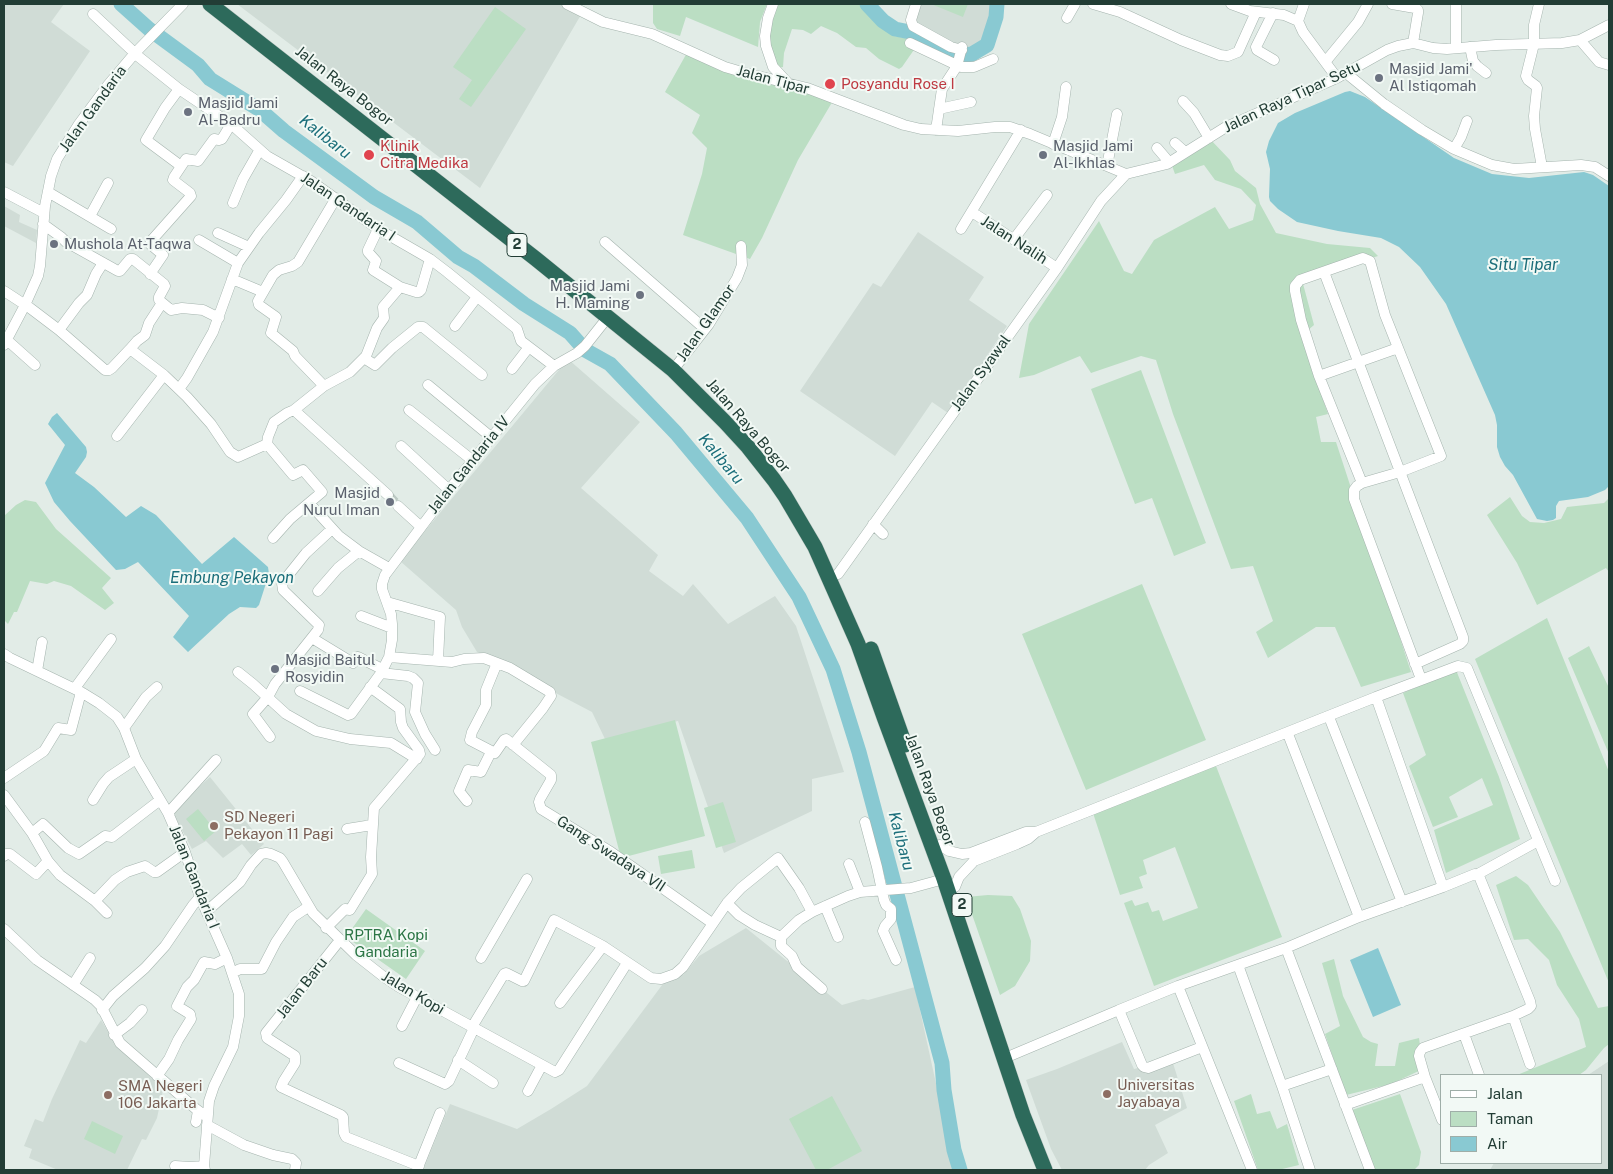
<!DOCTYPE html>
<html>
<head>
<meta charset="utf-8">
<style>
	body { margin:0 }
	#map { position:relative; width:1613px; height:1174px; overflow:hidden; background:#e2ece7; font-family:"Public Sans",sans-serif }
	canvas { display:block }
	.frame { position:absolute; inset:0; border:5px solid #223d35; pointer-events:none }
	.legend { position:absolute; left:1440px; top:1074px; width:162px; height:90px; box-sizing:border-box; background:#f2f9f5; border:1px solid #9faea8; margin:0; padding:6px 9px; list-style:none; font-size:15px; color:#223d35 }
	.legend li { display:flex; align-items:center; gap:10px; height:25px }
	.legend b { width:25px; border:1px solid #9faea8 }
</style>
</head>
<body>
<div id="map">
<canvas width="1613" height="1174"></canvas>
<div class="frame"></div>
<ul class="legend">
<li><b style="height:6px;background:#fff"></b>Jalan</li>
<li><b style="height:14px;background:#bbdec3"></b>Taman</li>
<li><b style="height:14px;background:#89c9d2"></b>Air</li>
</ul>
</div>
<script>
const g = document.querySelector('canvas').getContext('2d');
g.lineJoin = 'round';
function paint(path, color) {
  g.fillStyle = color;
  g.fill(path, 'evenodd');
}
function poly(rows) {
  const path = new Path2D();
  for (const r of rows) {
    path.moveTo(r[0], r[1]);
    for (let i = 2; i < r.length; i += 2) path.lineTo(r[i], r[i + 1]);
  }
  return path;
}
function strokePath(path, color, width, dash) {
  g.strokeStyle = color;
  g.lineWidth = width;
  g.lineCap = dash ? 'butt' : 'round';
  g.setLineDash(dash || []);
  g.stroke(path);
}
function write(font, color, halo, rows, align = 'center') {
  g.font = font + ' "Public Sans",sans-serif';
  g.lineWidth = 4;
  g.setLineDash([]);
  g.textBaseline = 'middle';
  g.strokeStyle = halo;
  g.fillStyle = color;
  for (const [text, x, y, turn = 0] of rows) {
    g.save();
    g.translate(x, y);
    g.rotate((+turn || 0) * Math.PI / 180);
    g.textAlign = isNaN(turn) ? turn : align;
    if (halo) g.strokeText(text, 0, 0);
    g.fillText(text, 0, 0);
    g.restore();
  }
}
const built = poly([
	[4,4,64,4,51,22,90,51,13,166,4,162],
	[237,4,565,4,582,13,480,188],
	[917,4,993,4,987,35,981,44,973,49,962,47,914,25],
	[4,206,20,215,19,222,37,230,36,243,4,226],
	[918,232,984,277,969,300,1007,326,948,413,932,402,895,456,800,391,873,283,881,287],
	[568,359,640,422,581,488,658,555,649,571,683,596,693,584,728,624,775,596,796,626,844,772,812,779,812,811,724,853,678,721,605,739,592,712,548,689,513,668,477,652,462,627,456,610,400,561],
	[210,777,264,844,251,855,242,844,223,858,206,841,192,849,172,811],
	[746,928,842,1005,863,999,868,1000,915,987,940,1102,957,1170,423,1170,450,1104,517,1129,551,1109,587,1086,671,973,683,975,699,956],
	[101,1020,110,1035,163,1090,157,1118,146,1140,142,1139,127,1170,58,1170,29,1158,32,1149,24,1146,35,1119,43,1122,52,1099,80,1040,86,1043],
	[1122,1042,1134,1069,1172,1060,1187,1108,1155,1125,1168,1153,1149,1165,1145,1170,1062,1170,1051,1149,1026,1080,1057,1069],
	[1609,1061,1609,1170,1490,1170,1494,1163,1602,1163,1602,1075,1588,1075]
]);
const green = poly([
	[653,4,767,4,760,22,758,47,686,17,680,36,657,29,653,23],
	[776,4,860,4,866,12,888,32,894,36,905,38,918,44,902,67,899,69,879,59,866,48,856,47,837,33,821,26,811,34,803,30,792,29,784,53,783,67,777,68,768,42],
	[931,4,968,4,963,17],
	[495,7,526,29,471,107,459,99,472,80,453,67],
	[688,51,834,99,798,160,762,238,750,259,683,235,702,174,707,148,692,133,700,115,665,92],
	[1210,139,1230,160,1235,171,1256,188,1260,204,1276,233,1327,244,1370,248,1378,256,1302,280,1314,325,1301,336,1328,414,1316,417,1321,442,1336,442,1411,672,1361,687,1335,627,1316,627,1268,658,1256,632,1273,621,1253,566,1231,569,1173,414,1156,360,1141,356,1091,373,1080,356,1034,375,1019,378,1029,324,1099,221,1124,271,1132,274,1154,240,1215,207,1229,229,1253,220,1256,205,1241,189,1215,180,1204,165,1175,174,1171,163],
	[1141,370,1206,543,1174,556,1152,498,1135,504,1091,389],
	[1510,497,1522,516,1530,522,1544,523,1561,519,1567,507,1604,503,1609,498,1609,572,1606,568,1537,605,1517,563,1487,515],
	[25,500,36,502,56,529,111,578,102,588,114,603,105,610,71,586,54,581,47,584,30,581,17,612,14,612,8,624,4,620,4,516,16,505],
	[1142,584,1206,740,1086,790,1022,634],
	[1547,618,1609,772,1609,983,1475,659],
	[1589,646,1609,688,1609,754,1568,658],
	[1456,670,1499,777,1520,839,1446,873,1434,830,1493,805,1482,778,1449,797,1458,817,1433,827,1409,766,1426,755,1403,693],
	[675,720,705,836,621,858,591,742],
	[1216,766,1282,937,1154,986,1124,903,1132,900,1135,906,1148,902,1152,912,1159,910,1163,921,1198,908,1175,847,1143,860,1147,874,1139,877,1143,888,1120,895,1093,813],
	[723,802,736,842,716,848,704,808],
	[198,809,216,831,204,841,186,819],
	[692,850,695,868,661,874,658,856],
	[1516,876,1528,885,1560,932,1598,1008,1609,1006,1609,1044,1604,1048,1586,1070,1579,1075,1517,1075,1586,1047,1579,1019,1557,985,1549,960,1528,939,1514,940,1496,885],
	[988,895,1012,896,1020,909,1031,941,1030,961,1015,986,1000,995,966,897],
	[366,909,425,951,406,979,346,937],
	[1334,959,1343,996,1363,1037,1371,1042,1378,1044,1375,1066,1395,1066,1399,1043,1419,1038,1423,1069,1391,1084,1346,1095,1325,1034,1340,1026,1322,963],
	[1251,1094,1257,1114,1270,1111,1277,1129,1287,1124,1299,1165,1278,1170,1258,1170,1234,1101],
	[1400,1094,1421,1152,1419,1165,1414,1170,1373,1170,1368,1151,1352,1110],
	[832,1096,862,1151,827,1170,816,1170,789,1119],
	[92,1121,123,1136,115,1154,84,1139]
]);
const water = poly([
	[1350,91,1365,97,1454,158,1492,174,1529,178,1584,172,1593,175,1609,186,1609,486,1605,490,1588,497,1559,501,1556,506,1556,518,1553,520,1547,521,1537,519,1513,475,1505,466,1500,457,1497,447,1497,425,1495,415,1446,304,1420,267,1399,247,1381,238,1338,231,1297,222,1278,209,1270,201,1269,197,1270,169,1266,152,1269,141,1278,123,1295,113,1345,92],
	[57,413,86,447,87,452,86,457,75,473,94,487,126,517,141,506,156,515,202,564,234,537,268,567,269,574,259,605,256,608,240,607,229,614,188,652,173,637,189,616,138,562,125,569,116,570,70,521,54,502,45,483,65,445,48,424,52,417],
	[1378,948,1401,1005,1373,1017,1350,960]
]);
const river = poly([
	[121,4,149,29,198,65,210,79,260,110,284,131,374,197,417,222,458,257,474,266,524,304,570,333,585,350,610,364,676,433,747,518,799,597,833,669,859,752,942,1063,944,1090,954,1150,960,1170],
	[867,4,883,21,895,29,915,33,944,52,959,56,972,54,987,45,996,17,997,4]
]);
const minorTunnel = poly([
	[388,495,398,506]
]);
const minor = poly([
	[567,4,603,22,652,34,725,67,742,72,807,88,904,125,921,129,958,131,995,127,1010,127,1030,134,1126,174],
	[773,4,768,18,765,36,766,46,773,67,787,82],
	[916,4,911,20,913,26,951,47,962,50],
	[1093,4,1120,12,1181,40,1220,55,1228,56,1238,52,1256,12],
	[1231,4,1250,11,1284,15,1298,21,1303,32,1337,78],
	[1392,4,1415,8,1418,10,1418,13,1413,43],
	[1539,4,1534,25,1534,44,1526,76,1528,80,1536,86,1537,88,1534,116,1535,129,1542,167],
	[1273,13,1256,47,1257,50,1274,60],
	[93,14,139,57,179,89,231,124,267,156,311,181,378,229,430,259,447,272,517,329,521,341,554,366],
	[1067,18,1075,4],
	[1298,21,1304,4],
	[1580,40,1599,62,1609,65],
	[910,43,961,67,974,67,993,59],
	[1470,47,1473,61,1477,66,1486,73],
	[1456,48,1456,4],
	[1326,61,1358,22,1368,4],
	[1346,73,1384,104,1422,130,1454,149,1492,165,1514,169,1581,165,1595,167,1609,176],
	[179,89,165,108,146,140,181,166],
	[1183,101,1194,113,1209,138],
	[939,109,971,102],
	[936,130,942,89,957,66,962,47],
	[1175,143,1185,152],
	[1053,144,1062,117,1066,87],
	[1157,148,1169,162],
	[1454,149,1461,137,1467,121],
	[1107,166,1117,114],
	[1126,174,1167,164,1226,127,1337,78,1387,50,1398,46,1413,43,1433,48,1447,49,1496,45,1562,43,1580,40,1609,25],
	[4,192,44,213],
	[48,192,111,229],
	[233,203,243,179,259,151],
	[972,212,1057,268],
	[90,216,108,183],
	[43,224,61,237,66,242,118,271,120,271,130,259,133,259,164,284,165,286,159,297,159,300,171,310,182,308,203,310,219,318],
	[378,229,368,250,368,252,376,261,373,270,400,287],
	[961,229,1021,130],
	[218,233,249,247],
	[1014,239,1047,195],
	[199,240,238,263],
	[605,242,705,329],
	[1324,272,1463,637,1463,641,1460,644,1415,664],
	[150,274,163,255,150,244,151,241,191,196,190,193,173,180,174,177,186,159,198,161,214,139,219,140,222,139,231,124],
	[232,279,263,292],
	[4,291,30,308,59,330,105,370,109,370,112,368,130,349,164,375,187,397,211,424,230,452,238,457,267,444,268,437,274,422,287,413,294,410,324,386,350,372,366,356,377,328,384,318,383,307,400,287,416,292,419,292,421,290,430,259],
	[455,326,477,297],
	[59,330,79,303,87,295,96,274,103,263],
	[7,340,35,365],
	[4,345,25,305,38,276,40,266,45,206,51,176,57,159,79,124,108,85,135,53,183,4],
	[130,349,137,341,145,335,149,323,162,303],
	[364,358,375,365,392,348,418,327,423,327,482,375],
	[512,369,529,347],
	[673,370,709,324,737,278,742,265,741,246],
	[1319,376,1398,348],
	[428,385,491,437],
	[324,386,295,356,293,351,271,333,276,317,259,305,258,301,273,275,279,270,292,266,298,262,336,198],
	[179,389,187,378,213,332,238,263,259,233,286,200,303,176],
	[294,410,388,495],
	[409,410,472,460],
	[117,436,164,375],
	[267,444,293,475,303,470,322,492,290,519,273,538],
	[401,446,449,490],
	[1362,483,1400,472,1441,456,1385,315,1370,261,1363,258,1300,280,1295,286,1295,291,1301,320,1319,376,1362,483,1357,486,1354,490,1354,499,1421,679],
	[309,503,339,536,359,551,389,568],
	[398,506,420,526],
	[873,524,883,534],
	[838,574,1057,268,1101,201,1126,174],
	[318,591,338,568,359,551],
	[387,602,440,617,438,661],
	[361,616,392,628],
	[312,638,353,663,358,657,382,669],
	[4,654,10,658,81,692,99,703,117,717,124,728,136,759,168,813,185,852,200,897,227,958,239,994,239,1016,233,1047,214,1086,209,1101,204,1166,205,1170],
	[389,657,452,662,464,659,484,658,510,668,550,692,551,696,543,708,513,745],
	[497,663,486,690,486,705,472,732,470,740,495,753,504,740,506,739,551,775,551,780,540,799,539,802,541,809,611,852,712,923],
	[37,671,42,642],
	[238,672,253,684,286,714,316,731,350,739,391,743,417,759],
	[381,673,408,676,413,678,418,683,415,712,425,734,435,750],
	[75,688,111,639],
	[300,691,348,715,351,714,381,673,389,657,392,640,392,624,391,614,382,589,382,584,385,575,449,490,535,384,554,366,577,353,585,346,608,317],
	[1376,697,1458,666,1467,668,1555,881],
	[1329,717,1402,902],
	[124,728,146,697,157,687],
	[1288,734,1359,917],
	[270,737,253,714,268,697,275,684,318,630,319,625,283,590,282,583,306,553,332,529],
	[4,778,44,751,58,728,71,730,81,692],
	[4,795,32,833,48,861,60,875,95,901],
	[93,800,103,784,109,777,136,759],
	[467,801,459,791,468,770,481,772,491,752],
	[168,813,216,760],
	[865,822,877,867,884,900,886,905,891,909,891,919,885,926,883,931,896,960],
	[347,829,372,825],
	[32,833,43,824,68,848,79,854,105,836,112,837,160,800],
	[940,845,949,851,962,854,971,853,1026,832,1036,832,1376,697,1443,887,1359,917,1286,948,1178,986,1119,1010],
	[4,856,6,854,10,854,36,874,48,861],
	[849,864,860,892],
	[1478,874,1538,841],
	[955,887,959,877,974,861,1017,844,1028,839,1035,833],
	[1443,887,1475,874,1479,876,1530,1001,1531,1006,1528,1009,1513,1016],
	[727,903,739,915,755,925,781,937],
	[825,906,838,937],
	[207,911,240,882,251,865,261,854,266,853,271,854,280,858,283,862,313,913,356,955,384,977,399,987,555,1072,559,1070,627,963],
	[107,913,95,901,115,880,127,872,145,866,154,872,157,872,185,852],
	[326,928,345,909,350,910,372,874,371,857,374,808,420,754,419,750,403,728,401,722,400,709,370,687],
	[4,929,37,960,95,1000,101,1006,120,1043,196,1109,207,1117],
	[781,937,799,920,812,912,848,896,860,892,911,888,944,879],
	[781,937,781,946,792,956,797,967,822,989],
	[340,940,266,1033,267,1038,295,1056,295,1063,283,1082,281,1087,341,1115,343,1117,344,1133,346,1137,419,1166],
	[1286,948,1370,1170],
	[481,958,527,879],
	[1238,965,1282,1086,1310,1170],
	[232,973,240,969,262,969,276,942,293,917,308,907],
	[73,985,90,958],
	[1178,986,1252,1170],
	[560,1003,603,946],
	[102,1010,113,996,145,968,165,946,193,905,200,897],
	[402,1026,417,997],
	[472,1027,504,974,506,973,522,981,524,981,554,920,603,946,651,978,661,979,675,974,683,967,727,903,741,888,778,858,799,888,812,912],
	[1464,1034,1479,1075],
	[114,1035,130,1023,142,1010],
	[1005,1058,1119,1010,1142,1065,1144,1067,1148,1068,1202,1047],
	[458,1060,493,1083],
	[399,1063,445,1084,449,1081,474,1028],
	[157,1076,169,1059,178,1040,191,1019,190,1014,177,1006,187,987,194,980,204,962,215,964,227,958],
	[1425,1077,1419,1056,1420,1052,1423,1048,1513,1016,1530,1064],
	[1282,1086,1332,1069],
	[528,1091,542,1065],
	[1345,1105,1425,1077,1442,1120],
	[196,1122,198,1111],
	[207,1125,244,1145,273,1155,292,1159,296,1163,295,1170],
	[175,1166,190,1167,204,1166],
	[417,1170,440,1113]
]);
const highway = poly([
	[210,4,536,259,673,370,725,422,748,447,774,480,785,496,815,547,858,644,884,717,944,879,1023,1115,1045,1170],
	[871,649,905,745]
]);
const markers = [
	[1379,78,5,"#6b7280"],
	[830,84,6,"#e0444e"],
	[188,112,5,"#6b7280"],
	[369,155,6,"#e0444e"],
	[1043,155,5,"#6b7280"],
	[54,244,5,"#6b7280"],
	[640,295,5,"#6b7280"],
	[390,502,5,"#6b7280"],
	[275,669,5,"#6b7280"],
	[214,826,5,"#8d6e63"],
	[1107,1094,5,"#8d6e63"],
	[108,1095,5,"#8d6e63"]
];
const shields = [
	[517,245,20],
	[962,905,20]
];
const shieldNames = [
	["2",517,245],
	["2",962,905]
];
const worshipNames = [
	["Masjid Jami'",1389,69],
	["Al Istiqomah",1389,86],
	["Masjid Jami",198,103],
	["Al-Badru",198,120],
	["Masjid Jami",1053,146],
	["Al-Ikhlas",1053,163],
	["Mushola At-Taqwa",64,244],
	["Masjid Jami",630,286,"right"],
	["H. Maming",630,303,"right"],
	["Masjid",380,493,"right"],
	["Nurul Iman",380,510,"right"],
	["Masjid Baitul",285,660],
	["Rosyidin",285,677]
];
const streetNames = [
	["Jalan Tipar",773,80,15],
	["Jalan Raya Bogor",344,86,38],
	["Jalan Raya Tipar Setu",1292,97,-25],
	["Jalan Gandaria",93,109,-54],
	["Jalan Gandaria I",348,207,34],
	["Jalan Nalih",1014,240,33],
	["Jalan Glamor",706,323,-55],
	["Jalan Syawal",981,373,-54],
	["Jalan Raya Bogor",748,426,49],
	["Jalan Gandaria IV",469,465,-51],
	["Jalan Raya Bogor",930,790,70],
	["Gang Swadaya VII",611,854,33],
	["Jalan Gandaria I",194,877,68],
	["Jalan Baru",302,988,-52],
	["Jalan Kopi",413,993,31]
];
const healthNames = [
	["Posyandu Rose I",841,84],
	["Klinik",380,146],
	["Citra Medika",380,163]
];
const educationNames = [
	["SD Negeri",224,817],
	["Pekayon 11 Pagi",224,834],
	["Universitas",1117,1085],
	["Jayabaya",1117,1102],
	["SMA Negeri",118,1086],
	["106 Jakarta",118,1103]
];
const parkNames = [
	["RPTRA Kopi",386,935],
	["Gandaria",386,952]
];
const waterNames = [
	["Kalibaru",325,137,38],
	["Situ Tipar",1523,265],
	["Kalibaru",721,459,50],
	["Embung Pekayon",232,578],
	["Kalibaru",901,841,75]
];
paint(built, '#d0dcd6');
paint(green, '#bbdec3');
paint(water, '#89c9d2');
strokePath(river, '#89c9d2', 15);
strokePath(minorTunnel, '#bcc9c3', 10, [10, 5]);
strokePath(minor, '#a5b4ae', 11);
strokePath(highway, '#c1c9c6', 16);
strokePath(minor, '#fff', 10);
strokePath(highway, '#2d6a5b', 15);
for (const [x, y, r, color] of markers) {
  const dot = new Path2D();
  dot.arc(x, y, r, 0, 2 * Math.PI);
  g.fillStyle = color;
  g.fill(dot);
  strokePath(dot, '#f2f9f5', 2);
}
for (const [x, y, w] of shields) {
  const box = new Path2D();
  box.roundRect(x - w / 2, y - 11.5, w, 23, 4);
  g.fillStyle = '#f2f9f5';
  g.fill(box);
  strokePath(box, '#223d35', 1);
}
write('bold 14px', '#223d35', null, shieldNames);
write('15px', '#5b616d', '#f2f9f5', worshipNames, 'left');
write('15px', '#223d35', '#f2f9f5', streetNames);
write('15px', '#be3a42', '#f2f9f5', healthNames, 'left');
write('15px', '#785e54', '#f2f9f5', educationNames, 'left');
write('15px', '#2b7545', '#f2f9f5', parkNames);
write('italic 16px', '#1b6e7a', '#f2f9f5', waterNames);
</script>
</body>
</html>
